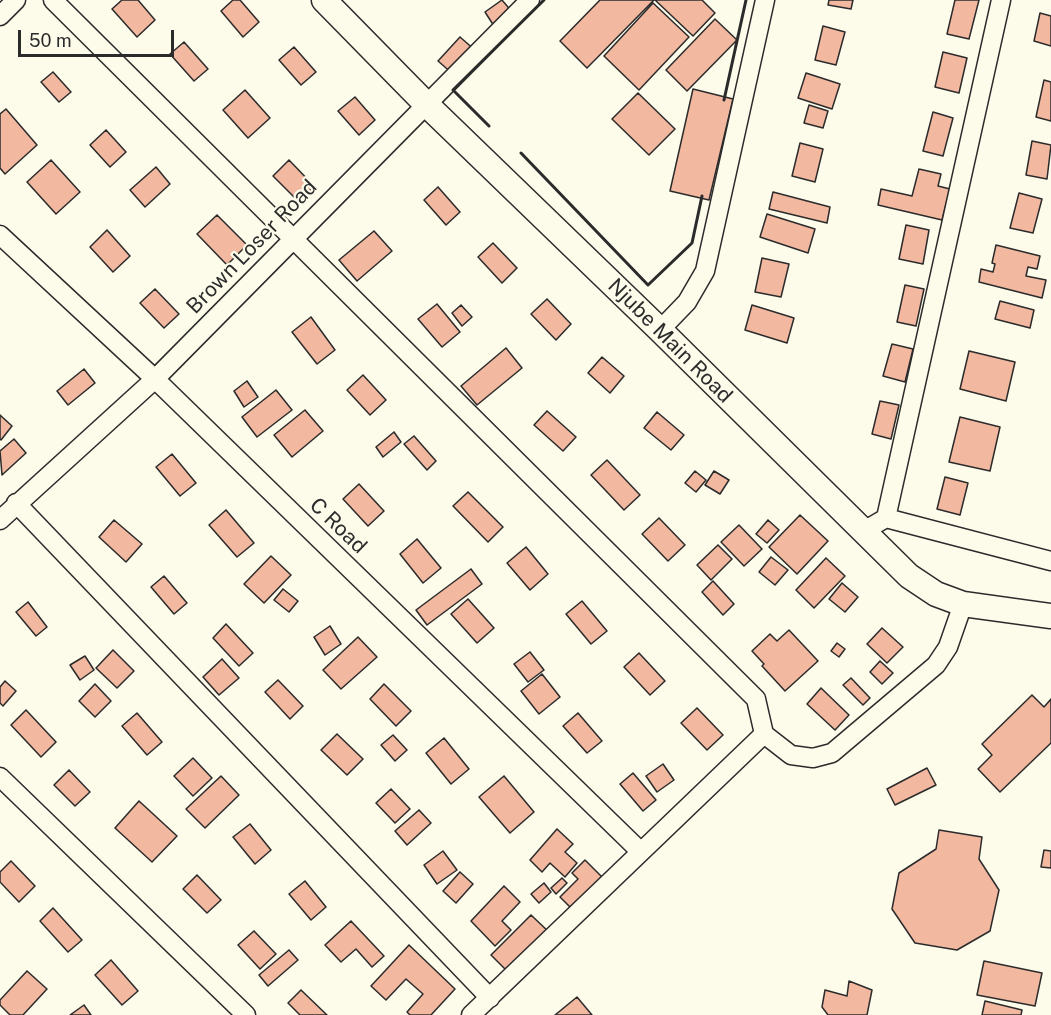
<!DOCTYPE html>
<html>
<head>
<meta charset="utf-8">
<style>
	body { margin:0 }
	#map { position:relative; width:1051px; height:1015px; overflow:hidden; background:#fdfbea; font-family:"Public Sans",sans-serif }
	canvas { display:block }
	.scale { position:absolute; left:18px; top:30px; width:156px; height:27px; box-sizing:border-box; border:3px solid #2b2b2b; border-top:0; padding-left:8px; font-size:18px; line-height:21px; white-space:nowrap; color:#2b2b2b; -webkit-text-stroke:4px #fdfbea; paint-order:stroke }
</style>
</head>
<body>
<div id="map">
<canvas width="1051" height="1015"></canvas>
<div class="scale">50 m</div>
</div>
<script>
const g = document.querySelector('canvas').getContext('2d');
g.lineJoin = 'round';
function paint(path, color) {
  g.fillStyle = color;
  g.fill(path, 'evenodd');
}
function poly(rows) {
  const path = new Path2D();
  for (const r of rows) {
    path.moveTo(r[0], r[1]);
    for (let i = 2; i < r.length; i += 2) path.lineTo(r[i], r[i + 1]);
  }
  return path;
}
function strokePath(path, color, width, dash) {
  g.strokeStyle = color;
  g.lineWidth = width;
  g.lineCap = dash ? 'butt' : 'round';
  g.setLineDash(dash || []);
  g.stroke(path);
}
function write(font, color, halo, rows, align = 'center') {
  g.font = font + ' "Public Sans",sans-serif';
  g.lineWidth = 4.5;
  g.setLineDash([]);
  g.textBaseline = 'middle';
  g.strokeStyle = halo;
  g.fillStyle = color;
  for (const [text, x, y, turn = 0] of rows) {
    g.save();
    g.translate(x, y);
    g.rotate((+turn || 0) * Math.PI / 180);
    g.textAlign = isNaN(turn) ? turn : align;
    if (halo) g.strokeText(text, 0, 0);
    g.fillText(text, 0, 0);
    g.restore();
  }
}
const building = poly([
	[122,0,138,0,155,20,137,37,112,9,122,0],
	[233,0,240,0,259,22,243,37,221,11,233,0],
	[502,0,513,13,494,26,485,12,502,0],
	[600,0,654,0,587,68,560,41,600,0],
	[655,0,702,0,715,13,693,36,655,0],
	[829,0,853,0,851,9,828,5,829,0],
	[955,0,979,0,969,39,947,34,955,0],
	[653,3,689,37,639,90,604,56,653,3],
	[1040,13,1051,16,1051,46,1034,41,1040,13],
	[715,19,737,40,687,91,666,70,715,19],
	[823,26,845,32,836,65,815,60,823,26],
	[460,37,476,51,454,75,438,61,460,37],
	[184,42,208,69,194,81,170,54,184,42],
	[294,47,316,72,301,85,279,60,294,47],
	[943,52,967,58,959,93,935,87,943,52],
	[53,72,71,92,59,102,41,82,53,72],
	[806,73,840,84,832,109,798,98,806,73],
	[1044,80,1051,82,1051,121,1036,117,1044,80],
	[693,89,733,99,709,200,670,191,693,89],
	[245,90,270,118,248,138,223,110,245,90],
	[638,93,675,129,649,155,612,119,638,93],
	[355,97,375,120,359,135,338,111,355,97],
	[809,105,828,111,823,128,804,123,809,105],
	[6,109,37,145,5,174,0,168,0,114,6,109],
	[933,112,953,118,943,156,923,151,933,112],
	[106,130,126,152,110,167,90,145,106,130],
	[1032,141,1051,145,1047,179,1026,175,1032,141],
	[800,143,823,149,815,182,792,176,800,143],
	[51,160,80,192,56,214,27,182,51,160],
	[289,160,314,186,299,202,273,176,289,160],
	[156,167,170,184,145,207,130,190,156,167],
	[919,169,941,174,938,186,950,189,942,220,878,205,881,189,912,196,919,169],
	[438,187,460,212,446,225,424,200,438,187],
	[773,192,830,207,827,223,769,209,773,192],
	[1019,193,1042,199,1033,233,1010,228,1019,193],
	[767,214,815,229,808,253,760,237,767,214],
	[217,215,247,245,227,265,197,234,217,215],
	[906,225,929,230,923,264,899,259,906,225],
	[107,230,130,256,113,272,90,247,107,230],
	[374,231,392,251,357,281,339,260,374,231],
	[493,243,517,268,502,283,478,257,493,243],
	[996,245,1040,256,1037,269,1028,267,1026,276,1046,280,1042,298,979,282,981,269,993,272,995,264,992,263,996,245],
	[762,258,789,264,781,297,755,292,762,258],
	[905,285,924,289,916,326,897,322,905,285],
	[155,289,179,314,164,328,140,303,155,289],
	[547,299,571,324,556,340,531,314,547,299],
	[1000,301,1034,310,1030,328,995,319,1000,301],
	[437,304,460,332,442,347,418,319,437,304],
	[461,305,472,317,462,326,452,313,461,305],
	[752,305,794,318,787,343,745,330,752,305],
	[311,317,335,350,317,364,292,332,311,317],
	[892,344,913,349,905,382,883,376,892,344],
	[506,348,522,368,477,405,461,386,506,348],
	[969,351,1015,362,1006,401,960,389,969,351],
	[602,357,624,376,610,393,588,373,602,357],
	[84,369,95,383,68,405,57,391,84,369],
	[363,375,386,400,370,415,347,390,363,375],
	[247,381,258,397,244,407,234,391,247,381],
	[276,390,292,410,257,437,242,417,276,390],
	[880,401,899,405,891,439,872,434,880,401],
	[305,410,323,431,292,457,274,435,305,410],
	[547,411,576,437,563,451,534,425,547,411],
	[657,412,684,435,671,450,644,428,657,412],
	[0,415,12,426,1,440,0,439,0,415],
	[960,417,1000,427,990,471,949,462,960,417],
	[394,432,401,442,383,457,376,447,394,432],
	[414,436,436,461,427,470,404,444,414,436],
	[14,439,26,453,2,475,0,451,14,439],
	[172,454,196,483,180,496,156,467,172,454],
	[607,460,640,495,624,510,591,475,607,460],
	[695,471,706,480,696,492,685,483,695,471],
	[714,471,729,480,720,494,705,485,714,471],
	[945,477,968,483,960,515,937,509,945,477],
	[359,484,384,511,368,526,343,499,359,484],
	[468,492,503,527,488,542,453,506,468,492],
	[226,510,254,543,237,557,209,525,226,510],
	[800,515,828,541,797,574,769,547,800,515],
	[659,518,685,545,668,561,642,534,659,518],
	[114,520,142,544,126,562,99,537,114,520],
	[768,520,779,530,767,543,756,534,768,520],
	[739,525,762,549,744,566,721,542,739,525],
	[417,539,441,568,423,583,400,554,417,539],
	[718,545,732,559,711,580,697,565,718,545],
	[526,547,548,574,530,590,507,563,526,547],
	[271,556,291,575,264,603,244,584,271,556],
	[771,557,788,570,775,585,759,572,771,557],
	[826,558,845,576,814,608,796,590,826,558],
	[471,569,482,584,427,625,416,610,471,569],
	[164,576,187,603,174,614,151,587,164,576],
	[713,581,734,604,723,615,702,592,713,581],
	[842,583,858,597,845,612,829,599,842,583],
	[283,589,298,601,289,612,274,600,283,589],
	[468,599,494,628,477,643,451,614,468,599],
	[582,601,607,631,591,644,566,614,582,601],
	[28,602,47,627,36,636,16,612,28,602],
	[226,624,253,653,239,666,213,638,226,624],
	[330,626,341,644,325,655,314,637,330,626],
	[882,628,903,647,887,663,867,644,882,628],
	[789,630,818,661,785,691,762,666,764,664,752,651,770,634,777,641,789,630],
	[358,637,377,657,341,689,323,670,358,637],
	[837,643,845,649,839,657,831,651,837,643],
	[113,650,134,671,117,688,96,668,113,650],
	[530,652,544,670,528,682,514,664,530,652],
	[639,653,665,681,650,695,624,667,639,653],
	[85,656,94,670,80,680,70,665,85,656],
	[222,659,239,678,219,695,203,677,222,659],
	[880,661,893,673,882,684,870,672,880,661],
	[542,674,560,697,539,714,521,691,542,674],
	[851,678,870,698,863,705,843,685,851,678],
	[278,680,303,706,290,719,265,692,278,680],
	[5,681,16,691,3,706,0,703,0,687,5,681],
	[95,684,111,701,95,717,79,701,95,684],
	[384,684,411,711,396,726,370,699,384,684],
	[821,688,849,715,835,730,807,704,821,688],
	[1032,695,1044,707,1051,699,1051,743,1000,792,978,769,992,755,982,744,1032,695],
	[697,708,723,735,707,750,681,723,697,708],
	[26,710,56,742,41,757,11,725,26,710],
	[137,713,162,742,147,755,122,726,137,713],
	[578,713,602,741,587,753,563,726,578,713],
	[337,734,363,759,347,775,321,750,337,734],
	[393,735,407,750,395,761,381,745,393,735],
	[444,738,469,769,451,784,426,753,444,738],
	[193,758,212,778,193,796,174,776,193,758],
	[663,764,674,780,657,792,646,776,663,764],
	[927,768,936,785,895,805,887,789,927,768],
	[69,770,90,792,75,806,54,785,69,770],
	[633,773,656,800,643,811,620,784,633,773],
	[221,776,239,795,205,828,186,809,221,776],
	[504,776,534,812,510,833,479,797,504,776],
	[391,789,410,809,395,823,376,803,391,789],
	[139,801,177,836,152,862,115,828,139,801],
	[419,810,431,823,407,845,395,831,419,810],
	[250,824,271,850,255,864,233,837,250,824],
	[557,829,573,844,565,852,577,863,565,877,550,863,542,872,530,860,557,829],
	[939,830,982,837,979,859,999,890,990,931,957,950,915,943,892,909,899,873,936,849,939,830],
	[1044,850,1051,851,1051,868,1041,867,1044,850],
	[443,851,457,870,437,884,424,865,443,851],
	[585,860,602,877,571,908,560,897,578,879,572,873,585,860],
	[11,861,35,886,19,902,0,882,0,872,11,861],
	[460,872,473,884,456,903,443,891,460,872],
	[197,875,221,900,207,913,183,889,197,875],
	[562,878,567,883,556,894,551,888,562,878],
	[305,881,326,907,311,920,289,894,305,881],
	[544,883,551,892,539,903,531,894,544,883],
	[504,886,520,902,502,921,511,930,495,946,471,921,504,886],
	[53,908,82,940,68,952,40,921,53,908],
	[531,915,550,933,510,974,491,955,531,915],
	[351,921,384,956,372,967,356,949,341,962,325,945,351,921],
	[254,931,276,954,260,969,238,945,254,931],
	[409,945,455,989,431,1015,410,1015,407,1012,423,994,406,979,386,1000,371,986,409,945],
	[289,950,298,960,268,986,259,975,289,950],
	[111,960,138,991,122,1005,95,975,111,960],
	[984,961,1042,973,1035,1006,977,995,984,961],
	[27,971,47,989,23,1015,10,1015,0,1005,0,1000,27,971],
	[849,981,872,990,867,1015,828,1015,822,1007,825,990,847,996,849,981],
	[301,990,327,1015,300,1015,288,1003,301,990],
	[577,997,592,1015,555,1015,577,997],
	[985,1001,1022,1010,1021,1015,982,1015,985,1001],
	[84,1005,91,1015,70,1015,84,1005]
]);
const minor = poly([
	[53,0,756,699,764,734,471,1015],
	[0,16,16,0],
	[0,235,155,379,641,852],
	[660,330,687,302,705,271,765,0],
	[16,503,490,998],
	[886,518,1051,561],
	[0,520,155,379,530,0],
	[862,532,886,518,1001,0],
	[764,734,791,755,813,758,832,753,936,665,948,647,963,604],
	[0,777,246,1015]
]);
const tertiary = poly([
	[324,0,426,104,660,330,909,576,936,594,963,604,1051,616]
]);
const wall = poly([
	[724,100,746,0],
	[489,126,453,90,544,0],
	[521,153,648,285,692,243,702,196]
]);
const streetNames = [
	["Brown Loser Road",252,247,-46],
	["Njube Main Road",670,341,45],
	["C Road",338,526,44]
];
paint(building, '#f2b8a0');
strokePath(building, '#2b2b2b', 1.5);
strokePath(minor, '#2b2b2b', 21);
strokePath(tertiary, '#2b2b2b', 27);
strokePath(minor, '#fdfbea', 18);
strokePath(tertiary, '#fdfbea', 24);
strokePath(wall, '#2b2b2b', 3);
write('21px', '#2b2b2b', '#fdfbea', streetNames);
</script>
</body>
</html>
